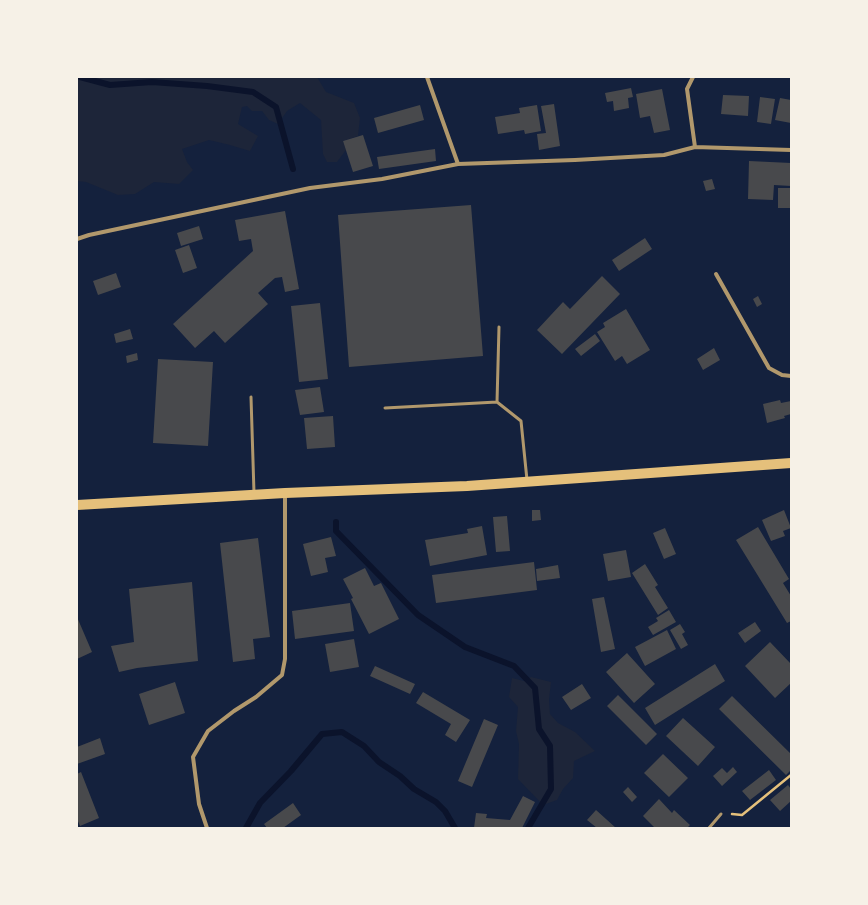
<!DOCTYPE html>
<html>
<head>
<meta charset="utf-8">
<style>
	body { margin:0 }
	#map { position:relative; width:868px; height:905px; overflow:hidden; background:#14213d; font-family:Rubik,sans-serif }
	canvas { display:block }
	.frame { position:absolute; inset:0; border:78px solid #f6f1e7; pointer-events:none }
</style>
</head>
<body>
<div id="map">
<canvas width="868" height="905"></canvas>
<div class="frame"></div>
</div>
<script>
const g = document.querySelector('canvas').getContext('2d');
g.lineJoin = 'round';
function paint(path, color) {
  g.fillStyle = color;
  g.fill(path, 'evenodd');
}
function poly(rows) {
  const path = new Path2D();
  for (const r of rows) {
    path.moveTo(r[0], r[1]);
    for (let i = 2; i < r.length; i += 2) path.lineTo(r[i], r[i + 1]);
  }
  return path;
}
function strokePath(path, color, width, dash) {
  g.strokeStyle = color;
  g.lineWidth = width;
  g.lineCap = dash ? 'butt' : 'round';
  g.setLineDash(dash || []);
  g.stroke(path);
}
const green = poly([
	[77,77,317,77,326,92,354,103,360,118,358,136,343,141,346,150,337,162,327,162,323,154,321,120,300,103,287,111,278,124,269,120,262,111,252,111,247,106,242,107,238,124,258,136,250,151,230,145,209,140,182,149,187,162,193,170,179,184,154,182,135,194,118,195,86,182,77,181],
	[531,677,551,682,549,700,550,714,558,723,575,732,595,751,574,761,573,778,563,789,557,800,543,805,518,779,519,744,516,731,518,707,509,697,512,678,524,681]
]);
const stream = poly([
	[80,77,110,85,152,82,207,86,253,92,276,107,293,169],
	[336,522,336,531,418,615,465,647,514,666,535,688,539,729,550,746,551,789,528,828],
	[246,828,260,803,291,771,322,734,342,732,364,746,379,762,400,776,414,789,436,802,445,811,455,828]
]);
const building = poly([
	[631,88,633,97,628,98,629,108,614,111,613,101,607,102,605,93],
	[662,89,670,130,654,133,650,116,640,118,636,94],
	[723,95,749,96,748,116,721,114],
	[760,97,775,99,771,124,757,122],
	[780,98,791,100,791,123,775,120],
	[554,104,560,146,539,150,537,134,546,133,541,106],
	[420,105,424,120,378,133,374,118],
	[537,105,541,131,525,134,524,130,498,134,495,117,520,113,519,108],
	[363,135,373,166,353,172,343,141],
	[435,149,436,161,379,169,377,157],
	[749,161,791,163,791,186,774,185,773,200,748,199],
	[712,179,715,189,706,191,703,181],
	[778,188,791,188,791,208,778,208],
	[471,205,483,356,349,367,338,215],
	[285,211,299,289,285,292,282,277,275,278,258,293,268,304,225,343,214,331,195,348,173,324,253,251,251,239,239,241,235,220],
	[199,226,203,239,181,246,177,233],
	[645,238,652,249,619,271,612,260],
	[189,245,197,268,183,273,175,250],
	[116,273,121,287,98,295,93,281],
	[602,276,620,294,562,354,537,330,563,302,570,309],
	[758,296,762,304,757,307,753,299],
	[320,303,328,379,299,382,291,306],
	[626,309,650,350,627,364,622,356,615,361,597,332,605,327,603,323],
	[130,329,133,339,116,343,114,334],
	[595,334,600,341,581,356,575,349],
	[714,348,720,360,703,370,697,359],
	[137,353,138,360,127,363,126,356],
	[158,359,213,362,208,446,153,443],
	[320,387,324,412,300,415,295,390],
	[780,400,781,403,791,401,791,414,784,416,785,418,767,423,763,404],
	[333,416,335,447,307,449,304,418],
	[532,510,540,510,541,520,532,521],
	[784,510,791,528,783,531,785,536,771,541,762,520],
	[507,516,510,551,496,552,493,517],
	[482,526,487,555,430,566,425,540,468,533,467,529],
	[758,527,789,579,783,583,791,596,791,621,787,623,736,540],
	[665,528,676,554,664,559,653,533],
	[331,537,336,556,325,558,328,572,311,576,303,544],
	[258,538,270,637,253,639,255,659,233,662,220,543],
	[626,550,631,577,608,581,603,554],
	[534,562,537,590,436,603,432,575],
	[645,564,658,585,655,587,668,608,658,615,632,573],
	[558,565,560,578,537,581,536,569],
	[365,568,374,586,381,583,399,619,369,634,351,599,353,598,343,579],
	[192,582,198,661,137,668,119,672,111,646,134,642,129,589],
	[604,597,615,649,601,652,592,599],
	[350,603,354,631,295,639,292,611],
	[669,610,676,622,653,635,648,627,658,621,656,618],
	[77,617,92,652,77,659],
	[755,622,761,631,745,643,738,633],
	[680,624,685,632,682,634,688,645,681,649,670,630],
	[667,630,676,649,645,666,635,647],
	[354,639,359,667,330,672,325,644],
	[770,642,791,664,791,683,775,698,745,666],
	[627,653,655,684,634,703,606,672],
	[715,664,725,681,655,725,645,708],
	[375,666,415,684,410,694,370,676],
	[175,682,185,713,149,725,139,694],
	[582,684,591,698,571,710,562,697],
	[423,692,470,720,456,742,445,735,451,724,416,703],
	[618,695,657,734,646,745,607,706],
	[732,696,791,754,791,770,786,775,719,709],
	[683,718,715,747,698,766,666,736],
	[484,719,498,725,472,787,458,781],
	[100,738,105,754,77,764,77,747],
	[663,754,688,778,669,797,644,773],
	[733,767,737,772,722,786,713,776,722,768,727,773],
	[769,770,776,780,750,800,742,791],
	[81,772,99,818,80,826,77,819,77,774],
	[788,785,791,789,791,801,780,811,770,800],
	[628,787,637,797,632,802,623,792],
	[523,796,535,802,522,828,474,828,476,813,487,814,486,818,510,820],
	[659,799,672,813,674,810,690,825,687,828,655,828,643,816],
	[293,803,301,815,283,828,267,828,264,824],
	[596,810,616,828,597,828,587,820]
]);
const path = poly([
	[732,814,742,815,791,775]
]);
const service = poly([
	[251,397,254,493],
	[497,402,499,327],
	[385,408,497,402,521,421,527,480],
	[709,828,721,814]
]);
const minor = poly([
	[427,77,458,164],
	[693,77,687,89,695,147],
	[77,239,89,235,310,188,382,179,458,164,575,160,664,155,695,147,791,150],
	[716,274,769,368,782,375,791,376],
	[207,828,199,804,193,757,208,731,234,711,256,697,282,675,285,659,285,494]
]);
const primary = poly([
	[77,505,285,493,467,486,791,463]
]);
paint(green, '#1d2539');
strokePath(stream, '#0b132b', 6);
paint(building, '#48494c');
strokePath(path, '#e5c07b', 2.5);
strokePath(service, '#b1986c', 3);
strokePath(minor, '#b1986c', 4);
strokePath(primary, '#e5c07b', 10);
</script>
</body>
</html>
